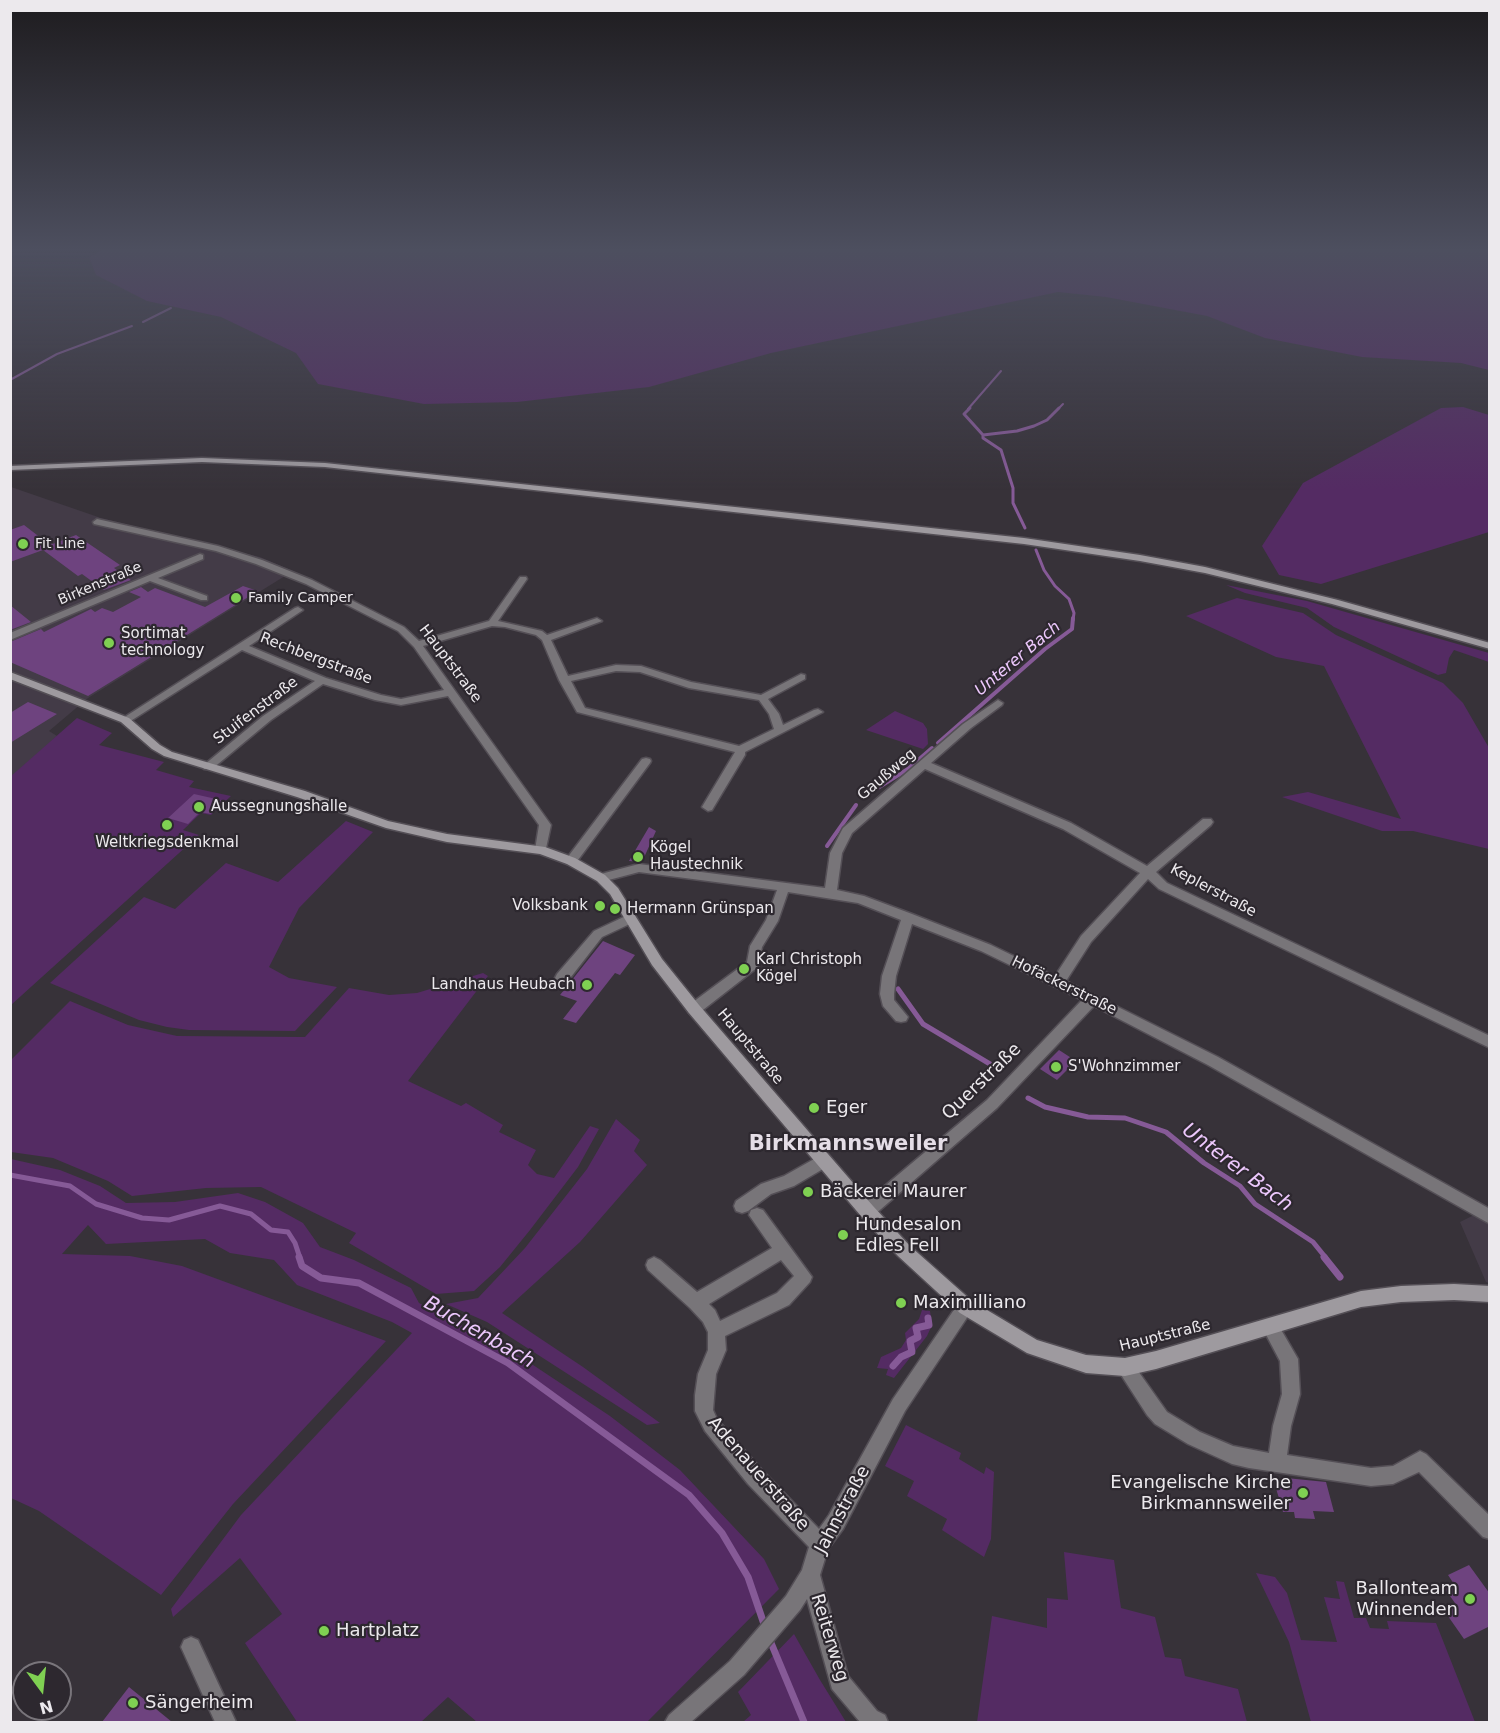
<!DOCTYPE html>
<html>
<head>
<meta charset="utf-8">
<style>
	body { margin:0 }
	#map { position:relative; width:1500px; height:1733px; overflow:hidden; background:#373239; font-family:"DejaVu Sans",sans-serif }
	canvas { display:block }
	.frame { position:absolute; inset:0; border:12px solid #ece9ed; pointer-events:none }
	.north { position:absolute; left:12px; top:1661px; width:60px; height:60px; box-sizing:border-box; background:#2d282f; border:2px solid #79757b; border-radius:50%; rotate:165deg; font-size:16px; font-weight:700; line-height:24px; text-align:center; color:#ece9ed }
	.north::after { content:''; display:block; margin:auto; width:21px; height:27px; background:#7fd052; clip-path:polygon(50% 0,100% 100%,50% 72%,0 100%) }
</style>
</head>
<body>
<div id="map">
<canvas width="1500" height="1733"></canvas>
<div class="frame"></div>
<div class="north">N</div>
</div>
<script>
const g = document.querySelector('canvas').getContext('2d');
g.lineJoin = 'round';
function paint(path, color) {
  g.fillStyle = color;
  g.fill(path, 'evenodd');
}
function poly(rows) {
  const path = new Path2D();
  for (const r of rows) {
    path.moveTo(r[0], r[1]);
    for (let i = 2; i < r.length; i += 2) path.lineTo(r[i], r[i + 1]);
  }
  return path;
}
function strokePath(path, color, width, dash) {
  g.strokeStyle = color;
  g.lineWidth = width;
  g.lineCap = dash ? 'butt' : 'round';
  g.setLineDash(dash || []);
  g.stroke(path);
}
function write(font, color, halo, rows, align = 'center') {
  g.font = font + ' "DejaVu Sans",sans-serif';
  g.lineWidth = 4.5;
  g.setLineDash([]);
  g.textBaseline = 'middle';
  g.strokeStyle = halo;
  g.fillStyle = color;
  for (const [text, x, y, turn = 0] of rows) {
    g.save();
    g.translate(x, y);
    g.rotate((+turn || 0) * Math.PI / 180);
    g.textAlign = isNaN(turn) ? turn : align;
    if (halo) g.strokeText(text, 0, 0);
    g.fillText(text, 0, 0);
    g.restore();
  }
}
const built = poly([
	[11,487,101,518,260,557,293,571,88,698,49,731,57,736,11,777],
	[1474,1215,1489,1224,1489,1283,1486,1282,1460,1222]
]);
const green = poly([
	[106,248,1489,248,1489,370,1461,363,1362,357,1265,338,1207,316,1106,297,1058,292,771,353,649,387,517,402,424,404,318,384,296,353,221,317,147,301,96,275,89,257],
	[1463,407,1489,415,1489,532,1321,584,1279,575,1262,546,1303,483,1441,408],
	[1226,585,1307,601,1489,653,1489,662,1454,650,1449,658,1446,673,1438,675,1334,627,1307,608,1245,593],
	[1237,598,1303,613,1336,635,1443,683,1463,703,1489,748,1489,849,1413,831,1382,831,1282,797,1308,792,1401,819,1324,666,1276,657,1186,616],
	[895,711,923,723,927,729,928,744,923,749,866,730],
	[77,718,112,733,99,745,164,762,156,770,194,781,189,787,231,796,211,815,201,813,183,830,199,835,11,1005,10,777],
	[346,821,373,832,299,908,269,967,289,978,337,987,295,1031,189,1030,167,1027,139,1020,50,983,144,897,175,909,226,863,278,882],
	[483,973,488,976,408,1081,461,1106,466,1103,503,1125,499,1132,536,1150,528,1165,537,1174,554,1178,590,1126,599,1129,578,1167,530,1230,500,1267,474,1291,436,1294,349,1243,356,1233,261,1187,206,1188,132,1196,108,1181,53,1158,11,1152,11,1060,70,1001,128,1025,177,1036,305,1037,349,988,389,995,417,993],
	[616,1119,640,1140,634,1151,647,1165,580,1242,502,1313,583,1367,660,1423,647,1425,487,1322,446,1304,478,1298,525,1248,587,1169],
	[11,1159,60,1170,100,1186,126,1203,175,1202,238,1193,265,1202,303,1223,320,1247,354,1260,411,1288,419,1303,518,1355,610,1416,680,1470,764,1559,779,1589,647,1722,477,1722,448,1697,421,1722,297,1722,245,1643,282,1614,240,1558,173,1617,171,1609,241,1515,412,1333,392,1322,297,1285,274,1260,230,1253,205,1239,106,1244,88,1225,62,1254,130,1256,182,1266,386,1341,233,1504,161,1595,39,1511,11,1498],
	[922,1310,930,1311,932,1325,927,1336,894,1378,886,1375,888,1369,877,1368,881,1357,901,1348,906,1340,905,1333,919,1319],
	[906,1425,961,1453,959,1459,984,1474,986,1467,994,1472,991,1539,984,1557,942,1530,947,1519,907,1496,914,1481,885,1466],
	[1064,1552,1114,1560,1121,1608,1155,1617,1165,1657,1181,1659,1185,1676,1238,1689,1247,1722,1253,1722,977,1722,992,1616,1047,1628,1047,1598,1068,1600],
	[1256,1573,1275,1577,1287,1593,1301,1640,1337,1642,1324,1597,1340,1599,1336,1581,1344,1582,1354,1618,1366,1618,1370,1628,1389,1629,1387,1621,1436,1623,1475,1722,1311,1722,1289,1642],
	[794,1634,820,1680,846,1722,743,1722,751,1715,738,1692]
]);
const streamFar4 = poly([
	[143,322,171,308],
	[10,380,57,354,132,326],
	[968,409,1001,371],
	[1058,409,1063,404]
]);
const streamFar3 = poly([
	[970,408,964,414,983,435,983,438,1001,450,1013,488,1013,503,1025,528],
	[983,435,1017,431,1034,426,1047,420,1059,408],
	[1036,550,1044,570,1055,586,1069,599,1074,613,1073,620]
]);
const streamFar2 = poly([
	[938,743,1045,649,1072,629,1073,618],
	[868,794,908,769,932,748],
	[827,846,856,805]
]);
const streamFar1 = poly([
	[898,989,923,1024,995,1067],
	[1028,1098,1045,1107,1088,1117,1125,1118,1166,1132,1204,1163,1240,1186,1255,1204,1313,1242,1326,1258],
	[10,1175,70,1186,96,1204,142,1218,169,1220,220,1206,251,1214,271,1230,288,1232,295,1243,300,1258]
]);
const stream = poly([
	[299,1257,302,1266,321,1278,359,1283,508,1363,689,1495,722,1533,748,1577,765,1627],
	[1324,1257,1340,1277],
	[893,1366,901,1357,912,1352,910,1341,918,1337,916,1328,929,1325,928,1318],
	[769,1638,804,1722]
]);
const building = poly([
	[24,525,50,545,76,535,120,565,114,568,131,580,104,590,82,574,78,576,43,550,10,562,10,530],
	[243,586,258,591,88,696,10,662,10,642,41,629,44,632,91,609,95,612,102,608,113,612,141,597,129,592,141,587,148,592,155,588,205,607],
	[10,605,31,622,10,630],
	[28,702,57,714,10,743,10,713],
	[194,794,225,801,211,814,200,812,188,824,168,818],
	[649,827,656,831,642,862,629,861],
	[603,941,635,955,620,975,615,973,576,1023,563,1019,577,1001,560,995],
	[1059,1050,1076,1061,1057,1080,1040,1069],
	[1286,1478,1326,1482,1334,1512,1313,1511,1315,1519,1295,1518,1294,1512,1283,1512,1275,1485,1288,1486],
	[1469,1565,1490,1594,1490,1626,1464,1639,1443,1609,1455,1603,1444,1588,1454,1584,1448,1575],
	[129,1687,172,1722,102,1722]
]);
const street = poly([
	[97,519,218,546,262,560,312,580,404,627,419,641,489,621,520,577,526,577,527,579,498,621,542,631,547,635,594,619,597,618,602,621,551,640,568,676,616,665,641,666,691,682,761,695,801,674,805,675,805,679,768,699,779,714,783,725,814,710,818,709,823,712,745,752,745,755,712,810,708,811,702,807,735,752,577,712,559,680,542,640,536,635,505,627,492,626,423,646,551,825,545,853,541,854,535,850,539,825,448,696,401,705,375,700,323,684,271,720,212,769,204,769,203,767,204,765,263,716,315,681,242,650,129,722,125,723,120,720,295,608,298,607,303,610,249,646,326,678,381,695,401,699,444,690,414,647,398,631,306,584,256,564,216,551,94,524,93,522,97,519],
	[616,671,640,672,689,688,759,700,769,714,774,729,739,746,585,708,571,681,616,671],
	[200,554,203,555,203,559,158,578,207,596,207,600,201,600,150,581,10,640,10,633,200,554],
	[998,700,1003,703,1002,705,971,728,931,763,1071,823,1147,866,1203,819,1211,819,1213,822,1211,825,1156,872,1167,883,1490,1036,1490,1048,1159,889,1148,879,1091,942,1066,981,1218,1057,1490,1209,1490,1224,1208,1065,1094,1006,997,1108,873,1216,867,1218,861,1216,859,1211,861,1206,987,1100,1082,1000,981,951,912,924,896,976,894,994,894,1000,908,1017,906,1021,901,1022,896,1021,883,1006,880,994,882,976,901,920,858,903,788,892,778,921,762,947,758,967,699,1013,694,1014,689,1013,687,1009,689,1005,747,962,750,946,766,920,777,890,639,872,601,882,595,878,597,875,639,864,825,888,830,853,843,828,963,724,998,700],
	[925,769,1063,829,1140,873,1081,936,1055,976,991,945,912,914,864,896,837,890,842,853,852,833,925,769],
	[646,758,650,759,651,761,650,763,575,864,567,864,565,861,567,858,642,759,646,758],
	[630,914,634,916,636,919,634,922,602,937,567,982,557,982,555,978,557,974,594,931,630,914],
	[823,1154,828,1156,831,1161,828,1166,794,1186,771,1194,748,1211,742,1213,736,1211,734,1206,736,1201,761,1184,784,1176,823,1154],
	[757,1208,763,1210,812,1277,810,1282,789,1305,725,1336,726,1350,716,1374,713,1410,717,1419,762,1470,819,1529,829,1515,893,1399,960,1301,966,1299,972,1301,974,1307,905,1411,843,1529,828,1549,820,1575,848,1676,877,1711,885,1715,888,1722,860,1722,832,1689,807,1599,800,1610,744,1675,691,1722,665,1722,669,1715,730,1661,786,1596,802,1570,809,1547,748,1484,705,1431,695,1411,695,1395,698,1374,708,1350,708,1332,703,1322,690,1308,648,1270,646,1265,648,1260,654,1257,660,1260,697,1292,772,1248,749,1215,751,1210,757,1208],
	[781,1260,794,1276,777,1293,720,1321,715,1310,709,1304,781,1260],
	[1270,1319,1276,1321,1298,1359,1300,1394,1291,1426,1287,1455,1371,1468,1393,1466,1420,1451,1426,1454,1490,1516,1490,1539,1483,1537,1419,1472,1393,1484,1371,1486,1249,1468,1232,1464,1188,1444,1155,1424,1147,1415,1116,1367,1119,1361,1125,1358,1131,1361,1167,1412,1200,1432,1233,1446,1269,1453,1273,1426,1282,1394,1280,1361,1262,1327,1264,1321,1270,1319],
	[191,1637,198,1640,236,1722,215,1722,181,1647,184,1640,191,1637]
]);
const secondary = poly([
	[202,458,325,463,1024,538,1140,555,1205,567,1338,600,1490,643,1490,649,1332,604,1205,573,1140,561,1024,544,325,467,202,462,10,470,10,466,202,458],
	[10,672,129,718,160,745,172,752,305,791,388,821,447,834,545,847,575,858,605,875,618,888,662,959,699,1005,873,1206,910,1246,972,1301,1037,1340,1086,1355,1125,1358,1156,1351,1361,1291,1401,1286,1454,1284,1490,1286,1490,1302,1454,1300,1401,1302,1361,1307,1156,1369,1125,1376,1086,1373,1027,1353,960,1313,898,1256,861,1216,689,1013,652,965,610,894,597,881,567,864,540,854,447,842,386,828,297,797,164,756,152,749,121,722,10,679,10,672]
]);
const markers = [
	[23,544,6,"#7fd052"],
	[236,598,6,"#7fd052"],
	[109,643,6,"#7fd052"],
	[199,807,6,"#7fd052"],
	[167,825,6,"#7fd052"],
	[638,857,6,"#7fd052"],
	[600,906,6,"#7fd052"],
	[615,909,6,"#7fd052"],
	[744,969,6,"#7fd052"],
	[587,985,6,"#7fd052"],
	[1056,1067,6,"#7fd052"],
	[814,1108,6,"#7fd052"],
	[808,1192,6,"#7fd052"],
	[843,1235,6,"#7fd052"],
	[901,1303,6,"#7fd052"],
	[1303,1493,6,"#7fd052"],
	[1470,1599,6,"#7fd052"],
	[324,1631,6,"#7fd052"],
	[133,1703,6,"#7fd052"]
];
const farPoinames = [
	["Fit Line",35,544],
	["Family Camper",248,598]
];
const farStreetnames = [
	["Birkenstraße",100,584,-23]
];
const poiNames = [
	["Sortimat",121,634],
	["technology",121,651],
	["Aussegnungshalle",211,807],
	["Weltkriegsdenkmal",167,843,"center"],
	["Kögel",650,848],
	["Haustechnik",650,865],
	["Volksbank",588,906,"right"],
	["Hermann Grünspan",627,909],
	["Karl Christoph",756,960],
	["Kögel",756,977],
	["Landhaus Heubach",575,985,"right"],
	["S'Wohnzimmer",1068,1067]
];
const streetNames = [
	["Rechbergstraße",316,659,21],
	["Hauptstraße",450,664,53],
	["Stuifenstraße",256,711,-37],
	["Gaußweg",887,775,-40],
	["Keplerstraße",1213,891,28],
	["Hofäckerstraße",1064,986,26],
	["Hauptstraße",750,1047,50],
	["Hauptstraße",1165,1336,-14]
];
const waterNames = [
	["Unterer Bach",1018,659,-40]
];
const nearStreetnames = [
	["Querstraße",982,1082,-44],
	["Adenauerstraße",758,1474,49],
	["Jahnstraße",843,1510,-62],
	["Reiterweg",829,1638,73]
];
const nearPoinames = [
	["Eger",826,1108],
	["Bäckerei Maurer",820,1192],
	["Hundesalon",855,1225],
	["Edles Fell",855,1246],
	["Maximilliano",913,1303],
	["Evangelische Kirche",1291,1483,"right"],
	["Birkmannsweiler",1291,1504,"right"],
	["Ballonteam",1458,1589,"right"],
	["Winnenden",1458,1610,"right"],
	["Hartplatz",336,1631],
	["Sängerheim",145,1703]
];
const nearWaternames = [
	["Unterer Bach",1237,1168,37],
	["Buchenbach",479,1333,30]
];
const nearQuarternames = [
	["Birkmannsweiler",848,1145]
];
paint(built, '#433b47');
paint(green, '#542b63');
strokePath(streamFar4, '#865a97', 2);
strokePath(streamFar3, '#865a97', 3);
strokePath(streamFar2, '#865a97', 4);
strokePath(streamFar1, '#865a97', 5);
strokePath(stream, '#865a97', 7);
paint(building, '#6e437f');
strokePath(street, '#544f56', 3);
strokePath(secondary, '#544f56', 3);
paint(street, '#787579');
paint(secondary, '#9e9a9f');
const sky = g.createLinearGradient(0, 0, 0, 490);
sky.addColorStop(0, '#1e1c1f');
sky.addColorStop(0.51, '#4d4f5f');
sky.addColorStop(1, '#4d4f5f00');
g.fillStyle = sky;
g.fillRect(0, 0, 1500, 490);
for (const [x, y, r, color] of markers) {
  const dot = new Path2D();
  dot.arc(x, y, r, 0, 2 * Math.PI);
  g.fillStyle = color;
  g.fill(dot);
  strokePath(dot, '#2d282f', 2);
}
write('14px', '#ece9ed', '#2d282f', farPoinames, 'left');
write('14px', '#ece9ed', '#2d282f', farStreetnames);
write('15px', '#ece9ed', '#2d282f', poiNames, 'left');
write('15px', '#ece9ed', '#2d282f', streetNames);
write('italic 16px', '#edc8fd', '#2d282f', waterNames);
write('18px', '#ece9ed', '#2d282f', nearStreetnames);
write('18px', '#ece9ed', '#2d282f', nearPoinames, 'left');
write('italic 20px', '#edc8fd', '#2d282f', nearWaternames);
write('bold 21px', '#e5dee7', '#2d282f', nearQuarternames);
</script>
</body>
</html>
